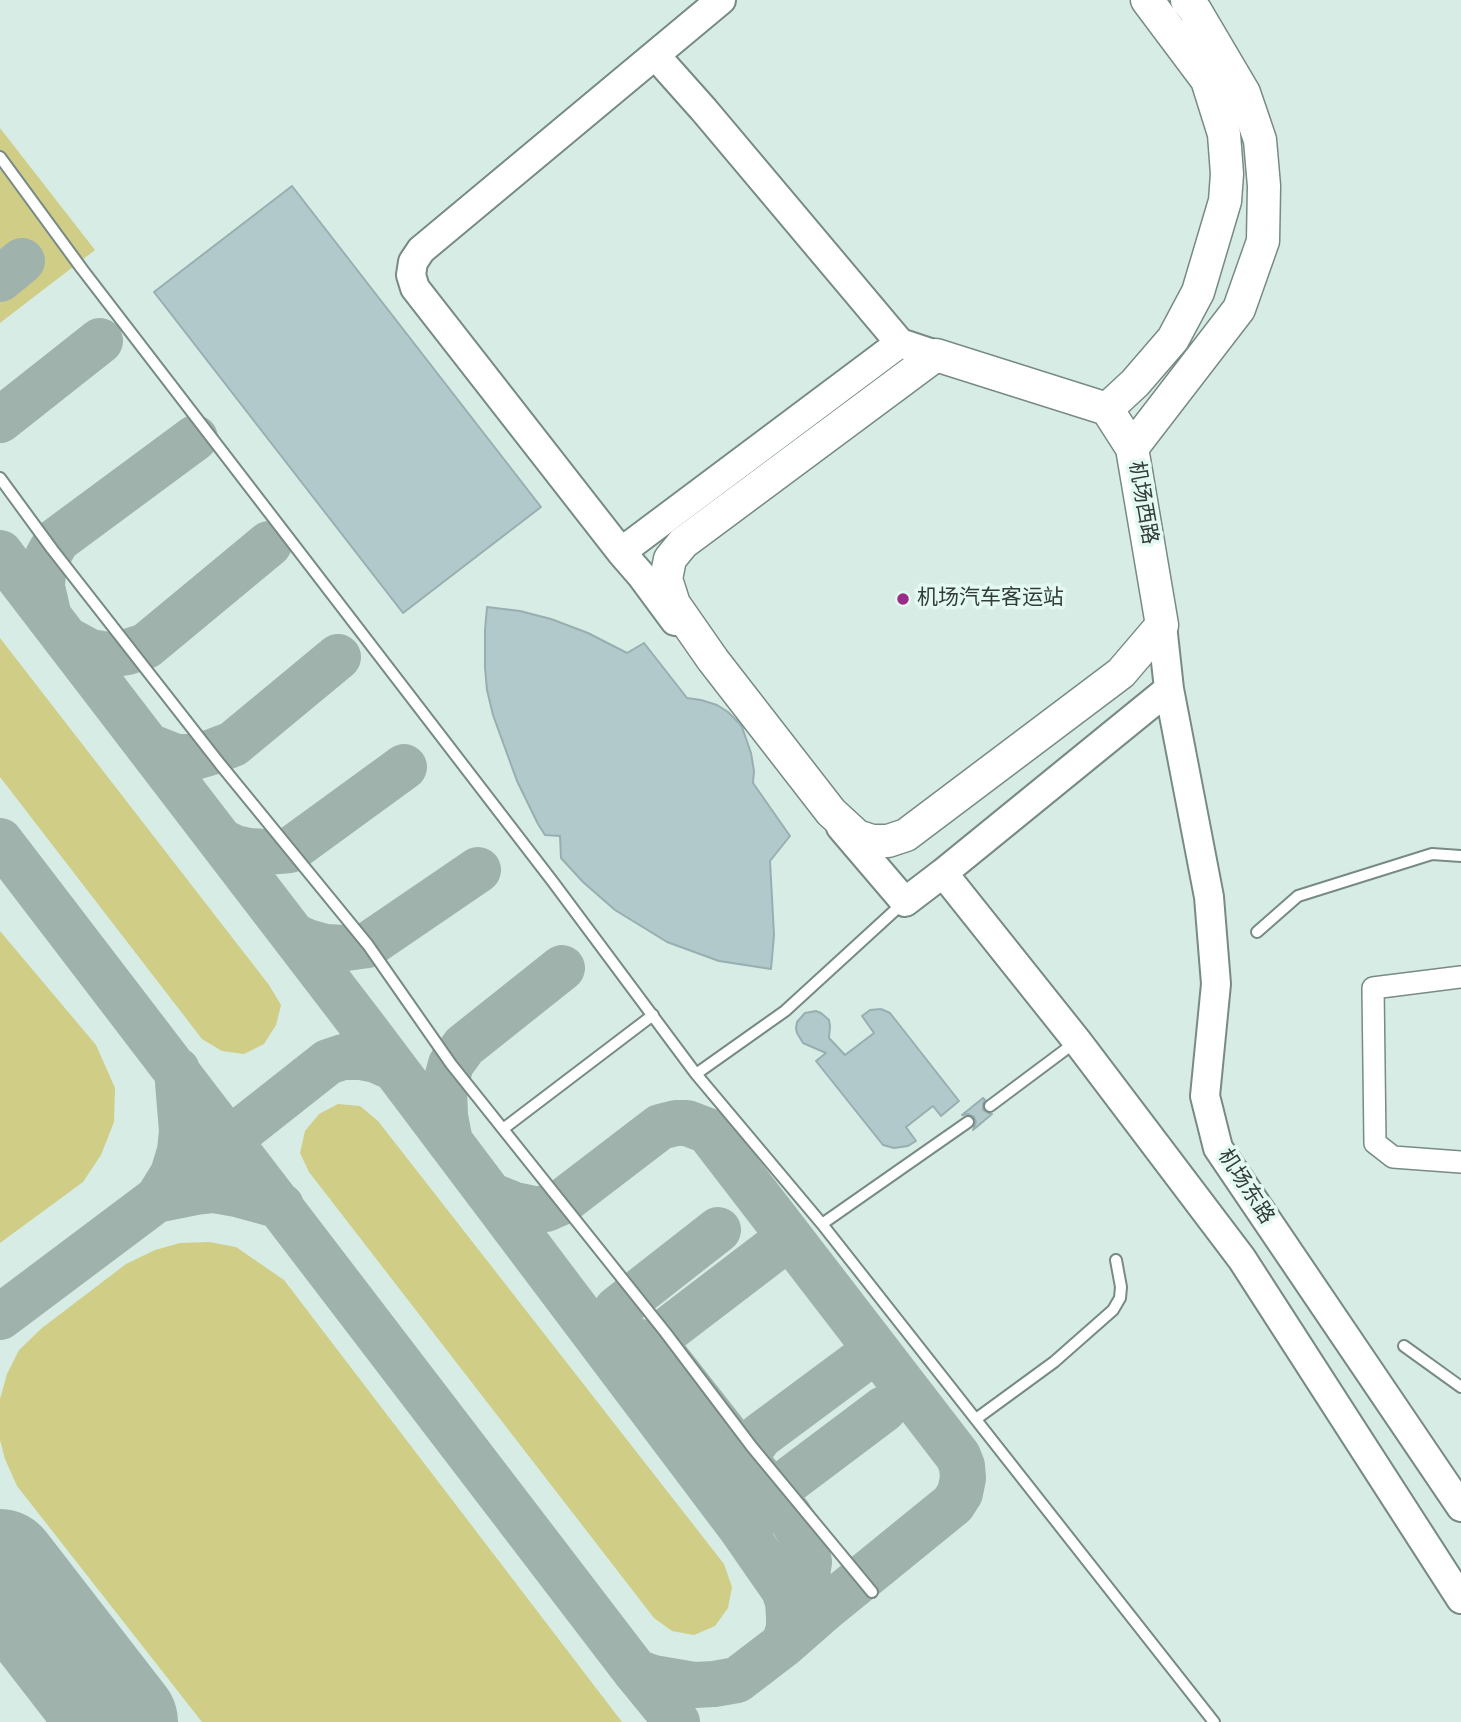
<!DOCTYPE html>
<html>
<head>
<meta charset="utf-8">
<style>
	body { margin:0 }
	canvas { display:block; background:#d6ece4 }
</style>
</head>
<body>
<canvas width="1461" height="1722"></canvas>
<script>
const g = document.querySelector('canvas').getContext('2d');
g.lineJoin = 'round';
function paint(path, color) {
  g.fillStyle = color;
  g.fill(path, 'evenodd');
}
function poly(rows) {
  const path = new Path2D();
  for (const r of rows) {
    path.moveTo(r[0], r[1]);
    for (let i = 2; i < r.length; i += 2) path.lineTo(r[i], r[i + 1]);
  }
  return path;
}
function strokePath(path, color, width, dash) {
  g.strokeStyle = color;
  g.lineWidth = width;
  g.lineCap = dash ? 'butt' : 'round';
  g.setLineDash(dash || []);
  g.stroke(path);
}
function write(font, color, halo, rows, align = 'center') {
  g.font = font + ' "Titillium Web","Noto Sans SC",sans-serif';
  g.lineWidth = 7;
  g.setLineDash([]);
  g.textBaseline = 'middle';
  g.strokeStyle = halo;
  g.fillStyle = color;
  for (const [text, x, y, turn = 0] of rows) {
    g.save();
    g.translate(x, y);
    g.rotate((+turn || 0) * Math.PI / 180);
    g.textAlign = isNaN(turn) ? turn : align;
    if (halo) g.strokeText(text, 0, 0);
    g.fillText(text, 0, 0);
    g.restore();
  }
}
const green = poly([
	[0,128,95,250,0,323],
	[0,638,269,985,281,1005,276,1025,264,1044,244,1054,222,1051,202,1039,0,777],
	[0,931,96,1045,115,1088,114,1122,101,1155,83,1182,0,1243],
	[338,1104,360,1106,378,1121,724,1564,732,1587,728,1608,715,1626,694,1635,672,1631,654,1618,309,1172,300,1153,305,1131,319,1114],
	[209,1242,236,1247,284,1280,622,1722,202,1722,17,1486,5,1459,0,1440,0,1399,7,1374,19,1350,42,1328,126,1264,155,1250,180,1243]
]);
const taxiway = poly([
	[0,279,22,261],
	[0,420,100,341],
	[0,553,365,1029,741,1528,784,1590,788,1602,789,1617,789,1628,784,1644,737,1680,714,1684,694,1685,653,1678,636,1672],
	[49,617,42,587,43,572,48,556,57,540,195,438],
	[66,639,90,652,108,655,127,652,146,646,269,544],
	[148,746,176,757,195,757,212,752,233,744,338,657],
	[0,841,636,1672,677,1722],
	[221,841,235,848,248,851,266,852,290,850,404,767],
	[294,936,307,942,325,947,346,948,368,945,478,870],
	[450,1142,445,1116,444,1090,451,1064,464,1046,562,968],
	[160,1195,173,1174,180,1151,182,1131,177,1070],
	[490,1195,515,1205,534,1209,546,1209,562,1202,660,1127,676,1123,687,1123,708,1131,958,1456,962,1466,963,1478,960,1493,953,1504,824,1609,784,1644],
	[156,1200,196,1192,214,1190,237,1194,281,1206],
	[0,1317,156,1200,195,1167,328,1062,343,1057,360,1057,376,1060,394,1068],
	[592,1330,631,1339,651,1346,662,1353,789,1515,804,1539,809,1562,804,1595],
	[604,1346,604,1333,608,1321,617,1309,718,1230],
	[655,1378,658,1350,665,1332,775,1248],
	[740,1486,744,1458,760,1436,865,1358],
	[755,1519,760,1507,771,1494,884,1409]
]);
const runway = poly([
	[0,1567,120,1722]
]);
const building = poly([
	[292,186,541,507,403,613,154,292,292,186],
	[487,607,520,611,551,619,588,633,627,653,644,643,687,698,701,700,717,705,728,712,738,722,742,727,751,753,754,771,753,783,790,836,770,861,774,935,771,969,719,961,667,942,615,910,583,882,561,858,560,836,545,835,538,824,517,781,493,715,487,690,485,668,485,630,487,607],
	[881,1009,890,1013,959,1101,941,1116,933,1106,906,1127,916,1141,908,1146,894,1148,883,1145,816,1061,826,1053,803,1043,797,1033,796,1028,797,1022,805,1013,816,1011,821,1013,829,1020,830,1026,829,1038,845,1055,874,1033,862,1016,870,1010,881,1009],
	[983,1098,985,1100,983,1104,983,1110,988,1113,992,1114,973,1130,976,1122,974,1117,968,1114,962,1115,983,1098]
]);
const lane = poly([
	[0,157,82,269,553,882,696,1074,822,1224,1214,1722],
	[0,478,52,549,220,764,368,945,451,1064,665,1332,752,1447,872,1592],
	[1257,932,1298,896,1432,854,1461,856],
	[696,1074,785,1011,903,903],
	[990,1106,1077,1041],
	[503,1129,653,1015],
	[822,1224,968,1122],
	[1404,1346,1461,1387],
	[976,1419,1054,1362,1113,1310,1120,1298,1121,1287,1116,1260]
]);
const street = poly([
	[1461,977,1373,988,1375,1143,1393,1157,1461,1162]
]);
const secondary = poly([
	[655,55,704,110,900,343],
	[621,552,415,288,411,275,413,262,421,250,721,0],
	[675,621,641,575,621,552,900,343,936,355],
	[1169,689,1209,897,1216,984,1205,1096,1218,1148,1461,1507],
	[841,827,905,902,943,873,1169,689,1162,625],
	[943,873,1077,1041,1242,1259,1461,1599]
]);
const primary = poly([
	[1107,409,1135,383,1173,339,1198,292,1225,201,1227,174,1224,134,1207,80,1147,0],
	[1132,448,1107,409,936,355,683,543,670,559,666,579,674,604,713,660,831,812,857,836,872,841,888,841,906,835,1121,673,1162,625,1132,448,1239,309,1263,241,1264,186,1260,140,1244,93,1195,10,1187,0]
]);
const markers = [
	[903,599,7,"#9b2b89"]
];
const streetNames = [
	["机场西路",1142,503,80],
	["机场东路",1245,1187,57]
];
const poiNames = [
	["机场汽车客运站",917,599]
];
paint(green, '#d0cd87');
strokePath(taxiway, '#a0b2ac', 46);
strokePath(runway, '#a0b2ac', 116);
paint(building, '#b1c9cb');
strokePath(building, '#98afb1', 2);
strokePath(lane, '#778b84', 14);
strokePath(street, '#778b84', 24);
strokePath(secondary, '#778b84', 32);
strokePath(primary, '#778b84', 35);
strokePath(lane, '#fff', 10);
strokePath(street, '#fff', 21);
strokePath(secondary, '#fff', 28);
strokePath(primary, '#fff', 32);
for (const [x, y, r, color] of markers) {
  const dot = new Path2D();
  dot.arc(x, y, r, 0, 2 * Math.PI);
  g.fillStyle = color;
  g.fill(dot);
  strokePath(dot, '#e3f9f1', 2.5);
}
write('21px', '#333c39', '#e3f9f1', streetNames);
write('21px', '#333c39', '#e3f9f1', poiNames, 'left');
</script>
</body>
</html>
